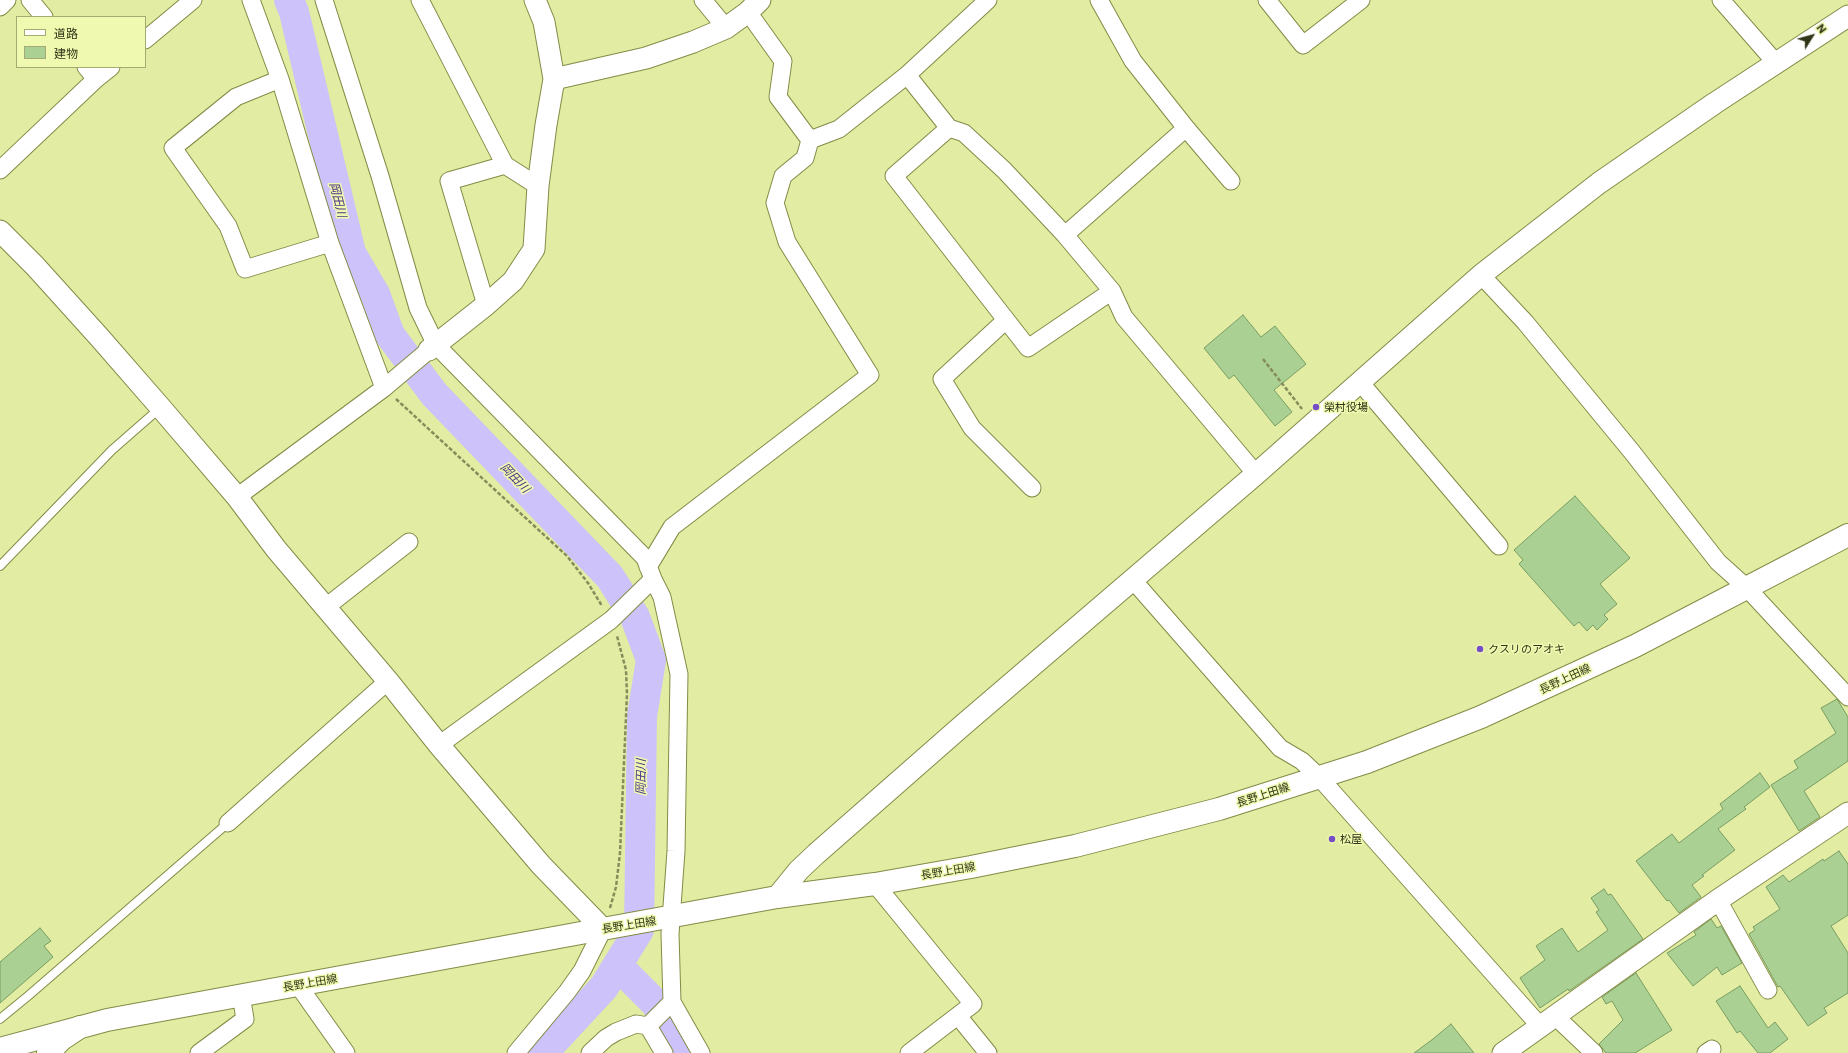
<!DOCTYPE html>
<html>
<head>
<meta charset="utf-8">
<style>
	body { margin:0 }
	#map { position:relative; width:1848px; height:1053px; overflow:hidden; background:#e2eca3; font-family:Commissioner,"Noto Sans JP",sans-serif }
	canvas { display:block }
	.legend { position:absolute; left:16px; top:16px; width:130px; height:52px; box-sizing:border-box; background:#eff9b0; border:1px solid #a3ab73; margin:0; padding:5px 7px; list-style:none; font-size:12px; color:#313518 }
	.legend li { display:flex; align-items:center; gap:8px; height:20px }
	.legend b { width:20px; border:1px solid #a3ab73 }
	.north { position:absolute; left:1792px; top:16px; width:40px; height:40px; -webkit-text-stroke:3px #eff9b0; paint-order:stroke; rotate:53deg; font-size:11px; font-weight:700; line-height:16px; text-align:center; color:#313518 }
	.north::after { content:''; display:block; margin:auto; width:14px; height:18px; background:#313518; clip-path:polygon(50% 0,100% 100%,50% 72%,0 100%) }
</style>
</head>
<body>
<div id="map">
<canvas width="1848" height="1053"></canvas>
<ul class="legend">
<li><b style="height:5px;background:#fff"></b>道路</li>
<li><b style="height:11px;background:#aad093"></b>建物</li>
</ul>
<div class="north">N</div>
</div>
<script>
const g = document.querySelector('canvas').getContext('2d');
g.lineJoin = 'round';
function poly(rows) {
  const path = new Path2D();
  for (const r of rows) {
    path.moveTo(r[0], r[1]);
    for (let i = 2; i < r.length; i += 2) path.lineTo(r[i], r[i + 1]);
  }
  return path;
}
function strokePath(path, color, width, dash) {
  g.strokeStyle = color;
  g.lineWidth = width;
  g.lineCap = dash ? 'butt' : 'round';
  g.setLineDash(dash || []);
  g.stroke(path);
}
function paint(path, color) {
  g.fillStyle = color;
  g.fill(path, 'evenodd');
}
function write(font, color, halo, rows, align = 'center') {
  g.font = font + ' Commissioner,"Noto Sans JP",sans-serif';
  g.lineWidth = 3;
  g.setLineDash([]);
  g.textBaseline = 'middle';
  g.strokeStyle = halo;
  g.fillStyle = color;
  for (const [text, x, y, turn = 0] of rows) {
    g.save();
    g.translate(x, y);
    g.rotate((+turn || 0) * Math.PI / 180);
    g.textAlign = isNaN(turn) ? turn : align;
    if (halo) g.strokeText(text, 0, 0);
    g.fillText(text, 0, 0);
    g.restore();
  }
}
const river = poly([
	[289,0,294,12,351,253,375,294,390,335,434,394,610,577,635,617,651,660,642,716,639,930,604,987,543,1053],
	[618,966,656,1004,681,1053]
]);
const building = poly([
	[1243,315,1261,337,1275,326,1306,364,1274,390,1292,412,1275,426,1234,375,1229,379,1204,348,1243,315],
	[1575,496,1630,558,1600,584,1617,604,1604,615,1608,619,1597,630,1593,625,1587,631,1579,622,1574,626,1519,564,1523,560,1514,550,1575,496],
	[1837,699,1848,717,1848,761,1804,791,1820,817,1799,831,1771,785,1798,768,1794,761,1836,733,1821,708,1837,699],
	[1760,773,1770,787,1744,807,1746,809,1718,829,1735,850,1702,875,1704,876,1692,885,1701,897,1679,913,1669,900,1667,901,1636,861,1672,834,1679,843,1723,809,1720,804,1760,773],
	[1839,851,1848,864,1848,915,1831,926,1848,953,1848,993,1824,1008,1827,1013,1808,1026,1780,986,1778,987,1749,934,1755,930,1753,927,1780,909,1766,887,1783,875,1789,882,1823,859,1824,861,1839,851],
	[1604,889,1608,895,1611,894,1643,939,1569,991,1568,989,1540,1008,1520,978,1545,960,1536,946,1562,928,1578,952,1608,930,1596,912,1599,910,1591,898,1604,889],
	[1711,919,1717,928,1721,926,1742,963,1722,975,1717,967,1693,986,1667,953,1696,935,1694,932,1711,919],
	[40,928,51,941,44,946,53,957,0,1003,0,962,40,928],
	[1636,973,1672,1030,1635,1053,1606,1053,1599,1044,1623,1020,1612,1001,1606,1004,1602,997,1636,973],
	[1740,986,1768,1028,1775,1022,1788,1039,1770,1053,1758,1053,1740,1031,1737,1033,1716,1001,1740,986],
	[1451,1024,1474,1053,1414,1053,1433,1039,1451,1024]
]);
const path = poly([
	[1263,359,1302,409],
	[396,399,567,556,588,583,602,606],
	[610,908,616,887,620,853,627,694,626,670,617,636]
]);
const service = poly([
	[0,566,112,450,160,408],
	[0,1019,28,996,228,823]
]);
const minor = poly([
	[30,0,44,17],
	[251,0,280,79,330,243,384,388],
	[324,0,380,176,418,308,436,345,645,558,653,579,662,597,679,674,676,851,670,934,672,1002,701,1053],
	[420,0,505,165,538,186],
	[703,0,726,28],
	[988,0,907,75,949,128,964,133,1004,170,1065,235,1112,291,1124,317,1256,474],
	[1267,0,1303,45,1361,0],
	[1721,0,1776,63],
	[0,7,7,0],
	[748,12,783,61,778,97,810,140],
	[145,40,193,0],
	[86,67,96,79],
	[280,79,236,97,173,148,228,226,245,269,330,243],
	[949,128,894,176,1028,348,1112,291],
	[1186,128,1231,181],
	[810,140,839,129,907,75],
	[0,170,96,79,111,67],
	[1065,235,1186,128,1133,61,1099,0],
	[1481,275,1525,322,1632,452,1718,562,1747,588,1848,697],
	[486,305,449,181,505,165],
	[1006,320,942,379,972,428,1032,488],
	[1359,381,1499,546],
	[237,497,384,388,429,350],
	[648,567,672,527,870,375,787,242,775,203,783,176,805,158,810,140],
	[1132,579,1280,748,1302,761,1319,777,1540,1026],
	[326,607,409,542],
	[439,745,611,620,653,579],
	[228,823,388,681],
	[875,884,973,1004,909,1053],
	[1718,900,1768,990],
	[298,985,346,1053],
	[958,1016,988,1053],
	[1555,1016,1594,1053],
	[648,1026,664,1053],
	[199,1053,245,1019,241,995],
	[516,1053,567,992,582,971,603,929],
	[590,1053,606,1038,616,1032,636,1024,648,1026,672,1002],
	[1706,1053,1712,1049]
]);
const tertiary = poly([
	[554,79,646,58,693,42,726,28,748,12,760,0],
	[0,231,35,266,100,338,161,408,237,497,276,549,388,681,439,745,541,865,603,929],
	[429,350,486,305,513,281,534,249,538,186,546,125,554,79,544,22,535,0],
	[777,897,799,870,816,854,963,725,1256,474,1481,275,1599,183,1715,103,1848,16],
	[1503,1053,1718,900,1848,813]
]);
const primary = poly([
	[0,1049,107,1020,777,897,875,884,971,867,1075,846,1219,809,1367,762,1481,717,1635,646,1848,535]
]);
const trunk = poly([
	[48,1053,62,1039,80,1027]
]);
const markers = [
	[1316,407,4,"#754ec7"],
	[1480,649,4,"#754ec7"],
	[1332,839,4,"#754ec7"]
];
const poiNames = [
	["榮村役場",1324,407],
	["クスリのアオキ",1488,649],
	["松屋",1340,839]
];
const streetNames = [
	["長野上田線",1565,679,-25],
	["長野上田線",1263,795,-18],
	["長野上田線",948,871,-10],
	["長野上田線",629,925,-9],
	["長野上田線",310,983,-10]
];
const waterNames = [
	["岡田川",338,200,76],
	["岡田川",515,478,46],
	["岡田川",641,777,-89]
];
strokePath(river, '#cdc2f9', 30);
paint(building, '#aad093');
strokePath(building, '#789d62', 1);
strokePath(service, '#848b46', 10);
strokePath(minor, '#848b46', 19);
strokePath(tertiary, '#848b46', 23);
strokePath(primary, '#848b46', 24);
strokePath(trunk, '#848b46', 24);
strokePath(path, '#868d5b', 2.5, [4, 2]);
strokePath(service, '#fff', 8);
strokePath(minor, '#fff', 17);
strokePath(tertiary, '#fff', 21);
strokePath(primary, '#fff', 22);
strokePath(trunk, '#fff', 22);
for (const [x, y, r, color] of markers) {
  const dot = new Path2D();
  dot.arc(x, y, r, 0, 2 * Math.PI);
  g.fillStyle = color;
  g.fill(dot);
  strokePath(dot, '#eff9b0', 1.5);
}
write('11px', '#313518', '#eff9b0', poiNames, 'left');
write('11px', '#313518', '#eff9b0', streetNames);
write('italic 12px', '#4f3785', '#eff9b0', waterNames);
</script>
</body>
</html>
